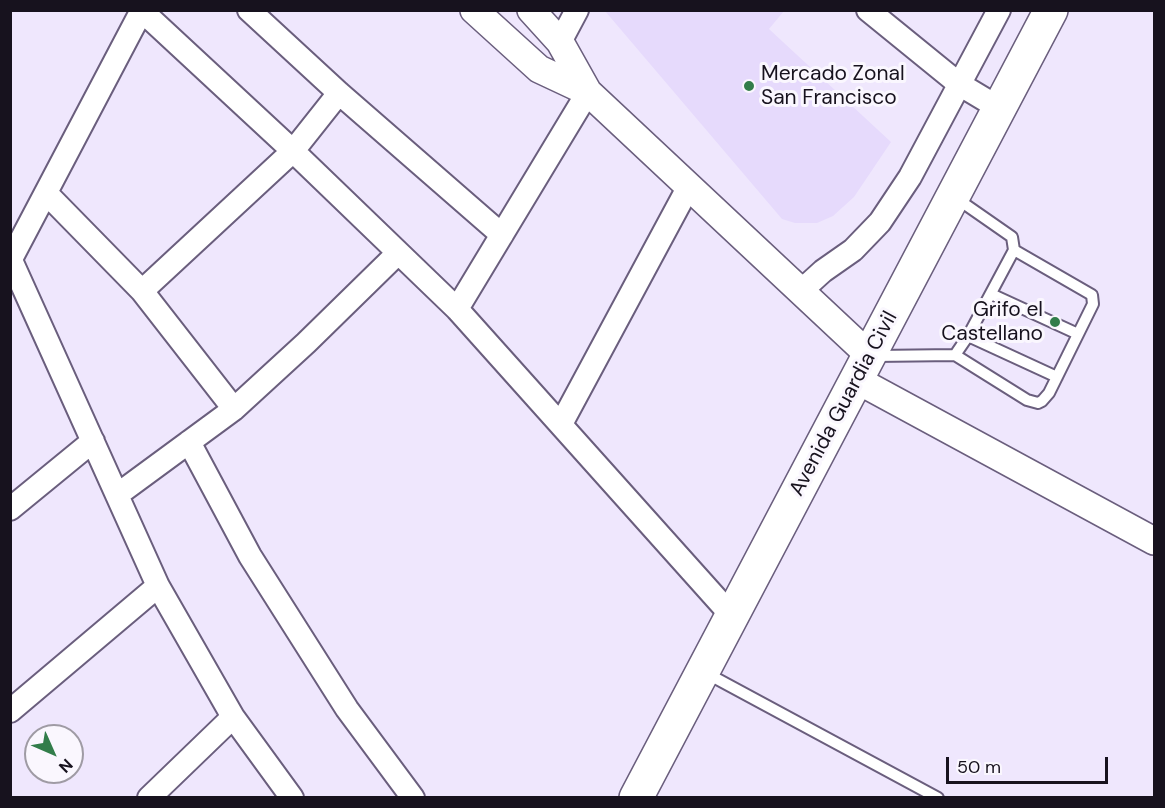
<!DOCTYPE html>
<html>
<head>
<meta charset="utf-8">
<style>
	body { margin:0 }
	#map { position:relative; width:1165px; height:808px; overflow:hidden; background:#efe7fd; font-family:"DM Sans",sans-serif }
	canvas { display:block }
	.frame { position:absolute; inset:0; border:12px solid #17121e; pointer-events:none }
	.north { position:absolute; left:24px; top:724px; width:60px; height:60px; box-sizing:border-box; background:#faf7fe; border:2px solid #9f9ba4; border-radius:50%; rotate:135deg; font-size:16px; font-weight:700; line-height:24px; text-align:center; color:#17121e }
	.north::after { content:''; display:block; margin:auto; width:21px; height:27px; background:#327d4a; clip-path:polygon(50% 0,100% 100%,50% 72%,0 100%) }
	.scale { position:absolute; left:946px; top:757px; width:162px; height:27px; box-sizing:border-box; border:3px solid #17121e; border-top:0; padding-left:8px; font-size:18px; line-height:21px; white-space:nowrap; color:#17121e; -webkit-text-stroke:4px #faf7fe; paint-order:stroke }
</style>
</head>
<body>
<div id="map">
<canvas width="1165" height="808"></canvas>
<div class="frame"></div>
<div class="north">N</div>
<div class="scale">50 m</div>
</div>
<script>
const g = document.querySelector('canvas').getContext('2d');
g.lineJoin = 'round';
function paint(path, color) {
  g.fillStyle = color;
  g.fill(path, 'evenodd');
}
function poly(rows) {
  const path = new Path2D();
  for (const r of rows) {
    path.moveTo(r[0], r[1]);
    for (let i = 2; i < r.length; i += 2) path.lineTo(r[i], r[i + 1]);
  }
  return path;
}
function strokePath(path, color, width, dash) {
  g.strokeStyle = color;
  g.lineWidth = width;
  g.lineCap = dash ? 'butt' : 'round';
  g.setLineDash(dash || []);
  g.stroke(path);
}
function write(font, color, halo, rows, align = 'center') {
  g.font = font + ' "DM Sans",sans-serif';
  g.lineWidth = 6;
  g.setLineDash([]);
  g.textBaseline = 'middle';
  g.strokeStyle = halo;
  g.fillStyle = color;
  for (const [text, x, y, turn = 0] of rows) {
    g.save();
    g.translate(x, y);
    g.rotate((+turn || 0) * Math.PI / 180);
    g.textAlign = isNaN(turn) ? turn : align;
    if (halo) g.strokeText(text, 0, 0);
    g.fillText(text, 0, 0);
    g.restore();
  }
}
const built = poly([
	[605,11,784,11,769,29,891,142,854,197,833,216,817,223,795,223,782,219]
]);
const service = poly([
	[991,294,1078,334],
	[968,336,1057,377],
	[955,355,1027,400,1038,403,1042,401,1049,393,1093,304,1092,295,1014,250],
	[875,356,955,355,968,336,1014,250,1012,237,956,198],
	[706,673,938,798]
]);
const minor = poly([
	[141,10,293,151,457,309,732,616],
	[249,10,339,93,502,235],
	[868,10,959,84,999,108],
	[560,42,577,10],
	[46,193,142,291,234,409],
	[10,258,158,586,233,717,292,798],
	[11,259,142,10],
	[142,291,293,151,339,93],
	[801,291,823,271,853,250,880,222,910,177,999,10],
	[457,309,588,92],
	[561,424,689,186],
	[189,442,250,556,347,709,413,798],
	[117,495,234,409,306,343,398,253],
	[10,509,93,441],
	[10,711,158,586],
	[149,798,233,717]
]);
const tertiary = poly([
	[474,10,539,69,588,92],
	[531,10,560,42,588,92,870,356],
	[857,380,1154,541]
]);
const trunk = poly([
	[636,798,1051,10]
]);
const markers = [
	[749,86,6,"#327d4a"],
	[1055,322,6,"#327d4a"]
];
const poiNames = [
	["Mercado Zonal",761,74],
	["San Francisco",761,98],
	["Grifo el",1043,310,"right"],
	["Castellano",1043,334,"right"]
];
const streetNames = [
	["Avenida Guardia Civil",844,404,-62]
];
paint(built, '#e6dafc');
strokePath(service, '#6a5e7d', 14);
strokePath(minor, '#6a5e7d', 26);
strokePath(tertiary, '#6a5e7d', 30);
strokePath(trunk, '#6a5e7d', 36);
strokePath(service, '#fff', 10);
strokePath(minor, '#fff', 22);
strokePath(tertiary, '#fff', 27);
strokePath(trunk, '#fff', 33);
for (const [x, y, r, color] of markers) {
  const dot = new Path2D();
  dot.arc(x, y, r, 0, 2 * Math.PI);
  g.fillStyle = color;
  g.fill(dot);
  strokePath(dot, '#faf7fe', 2);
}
write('21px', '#17121e', '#faf7fe', poiNames, 'left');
write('21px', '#17121e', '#faf7fe', streetNames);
</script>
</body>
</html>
